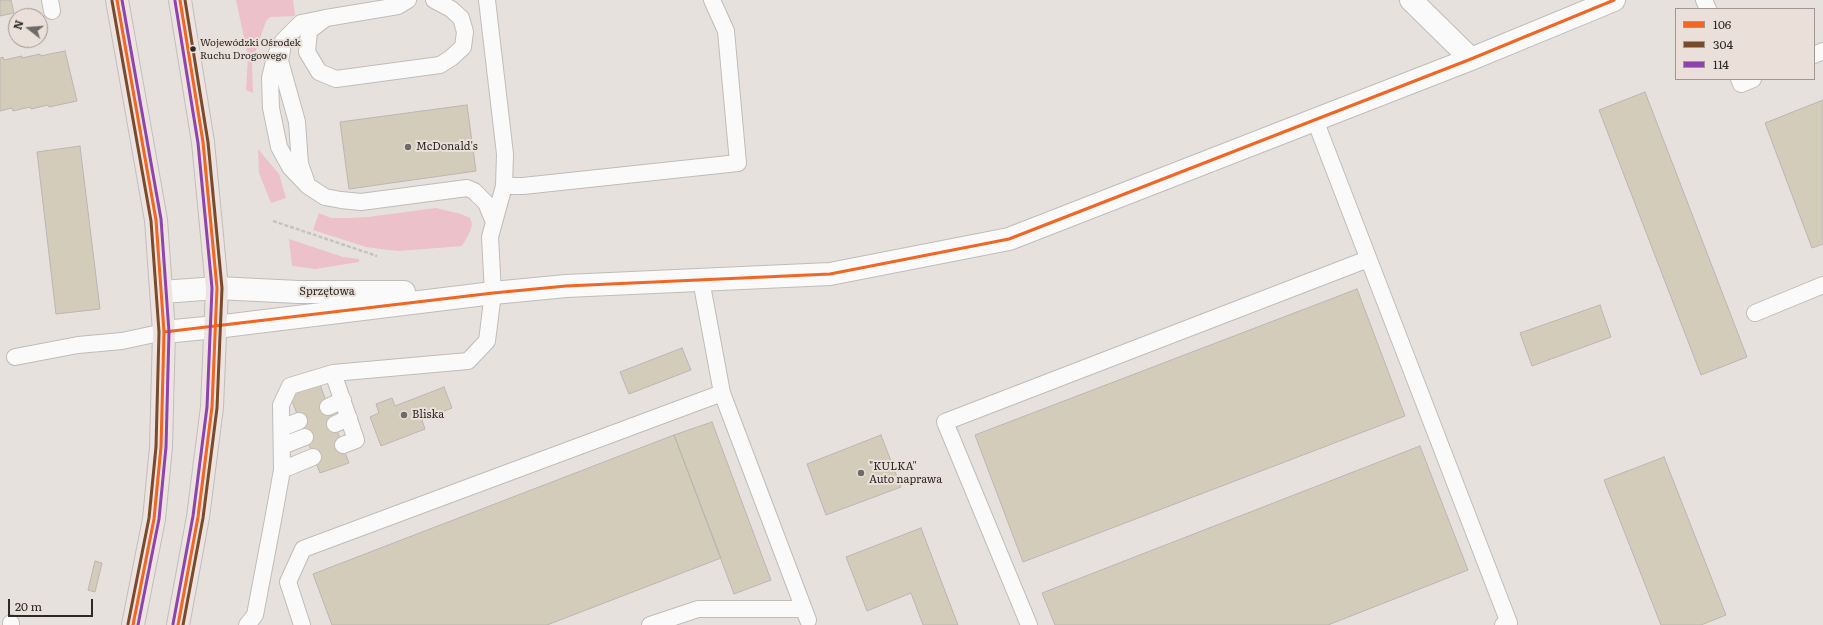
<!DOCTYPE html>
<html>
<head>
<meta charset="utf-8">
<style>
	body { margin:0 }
	#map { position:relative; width:1823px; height:625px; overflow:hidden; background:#e6e1dd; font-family:Literata,serif }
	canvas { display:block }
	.legend { position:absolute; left:1675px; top:8px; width:140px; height:72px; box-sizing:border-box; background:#eae0d9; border:1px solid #9e9792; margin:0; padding:5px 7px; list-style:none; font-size:12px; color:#2d2a27 }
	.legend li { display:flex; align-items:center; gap:8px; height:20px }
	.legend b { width:20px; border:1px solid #9e9792 }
	.north { position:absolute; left:8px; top:8px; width:40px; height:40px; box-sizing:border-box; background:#eae0d9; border:1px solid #9e9792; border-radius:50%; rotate:287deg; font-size:11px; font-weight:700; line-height:16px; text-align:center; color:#2d2a27 }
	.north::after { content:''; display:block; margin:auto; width:14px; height:18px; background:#6e6a67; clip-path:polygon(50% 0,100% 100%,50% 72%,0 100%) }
	.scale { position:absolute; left:8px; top:599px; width:85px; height:18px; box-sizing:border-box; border:2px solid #2d2a27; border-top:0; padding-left:5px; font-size:12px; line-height:14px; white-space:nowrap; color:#2d2a27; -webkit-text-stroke:3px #eae0d9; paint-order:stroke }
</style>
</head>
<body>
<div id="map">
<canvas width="1823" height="625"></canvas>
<ul class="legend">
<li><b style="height:5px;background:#f26522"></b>106</li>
<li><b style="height:5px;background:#7a4b2a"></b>304</li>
<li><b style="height:5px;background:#8e44ad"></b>114</li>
</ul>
<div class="north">N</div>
<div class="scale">20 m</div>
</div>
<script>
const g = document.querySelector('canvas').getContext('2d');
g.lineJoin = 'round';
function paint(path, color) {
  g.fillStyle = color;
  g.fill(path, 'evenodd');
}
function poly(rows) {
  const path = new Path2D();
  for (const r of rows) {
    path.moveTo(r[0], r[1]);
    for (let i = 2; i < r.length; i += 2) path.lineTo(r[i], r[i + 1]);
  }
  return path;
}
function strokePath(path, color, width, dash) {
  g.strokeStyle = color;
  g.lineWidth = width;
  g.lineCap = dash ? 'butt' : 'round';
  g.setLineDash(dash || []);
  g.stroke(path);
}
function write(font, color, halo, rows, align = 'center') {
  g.font = font + ' Literata,serif';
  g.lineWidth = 4;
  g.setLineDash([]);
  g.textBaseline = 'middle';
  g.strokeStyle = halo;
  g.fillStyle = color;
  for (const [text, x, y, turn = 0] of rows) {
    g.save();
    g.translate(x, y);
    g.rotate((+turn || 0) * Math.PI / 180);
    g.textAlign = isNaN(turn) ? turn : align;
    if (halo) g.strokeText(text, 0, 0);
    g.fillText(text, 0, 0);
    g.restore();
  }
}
const green = poly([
	[236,0,293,0,295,16,270,17,266,21,257,47,252,64,253,93,246,90,248,56],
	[258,149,279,174,286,198,271,203,259,173],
	[436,208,461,214,470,218,472,224,470,232,462,246,398,251,381,249,366,247,313,230,319,213,331,218,348,218,368,217],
	[289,239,343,257,359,259,359,262,315,269,292,266]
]);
const building = poly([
	[0,0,11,0,14,13,0,16,0,0],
	[65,51,77,101,49,107,48,105,31,109,30,107,13,111,12,108,0,111,0,58,3,57,4,60,22,56,22,58,40,54,40,56,65,51],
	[1645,92,1747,357,1701,375,1599,110,1645,92],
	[1823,100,1823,244,1812,248,1765,123,1823,100],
	[467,105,476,171,349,189,340,122,467,105],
	[80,146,100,309,56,314,37,152,80,146],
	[1357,289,1405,416,1023,562,975,435,1357,289],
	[1600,305,1611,337,1532,366,1520,333,1600,305],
	[682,348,691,370,629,394,620,372,682,348],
	[319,382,349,463,320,473,289,393,319,382],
	[444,387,452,408,422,420,425,429,381,446,370,417,379,413,376,404,392,398,395,406,444,387],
	[712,422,771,580,734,594,674,435,712,422],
	[674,435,721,558,547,625,332,625,313,574,674,435],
	[881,435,901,487,826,515,807,464,881,435],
	[1420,446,1468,570,1328,625,1055,625,1042,593,1420,446],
	[1664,457,1726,615,1701,625,1661,625,1604,480,1664,457],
	[921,528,958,625,923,625,911,593,867,611,846,557,921,528],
	[95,561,102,563,95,592,88,590,95,561]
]);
const path = poly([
	[273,221,377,256]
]);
const service = poly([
	[50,0,52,11],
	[408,0,398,6,326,18,309,31,307,52,319,72,336,79,440,65,451,58,463,47,465,32,461,18,451,9,434,0],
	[487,0,505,154,504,186],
	[1704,0,1708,9],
	[326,18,301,23,283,41,275,57,270,78,271,108,279,147,290,167,308,186,325,197,341,200,361,202,467,188,474,191,486,203,494,222],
	[282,50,280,61,297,122,300,164,306,181],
	[1814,55,1823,51],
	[1739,79,1741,84,1753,79],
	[1315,120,1509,623,1503,625],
	[701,280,722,393,808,620],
	[1755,313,1823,285],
	[15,357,78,345,122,341,164,332],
	[333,373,356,440,343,445],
	[328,407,343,400],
	[335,424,349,418],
	[282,428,299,421],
	[282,446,305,437],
	[282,470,313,457],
	[11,625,11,623],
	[247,625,255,615,273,520,282,470,281,405,290,386,333,373,468,361,487,341,493,293,490,237,504,186,523,186,738,163,726,31,712,0],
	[302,625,288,582,303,549,722,393],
	[650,625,698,609,804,609],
	[1029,625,945,422,1368,259]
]);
const minor = poly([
	[1411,0,1471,59],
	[162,292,217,288,298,292,404,292],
	[164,332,216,327,493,293,566,286,830,274,1009,239,1471,59,1614,0]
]);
const primary = poly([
	[117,0,156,220,164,332,161,447,154,519,133,625],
	[178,625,198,517,212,407,217,288,203,142,180,0]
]);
const bus1 = poly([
	[117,0,156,220,164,332,161,447,154,519,133,625],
	[164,332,493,293,566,286,830,274,1009,239,1471,59,1614,0],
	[178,625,198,517,212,407,217,288,203,142,180,0]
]);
const bus2 = poly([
	[112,1,151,221,159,332,156,447,149,518,128,624],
	[183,625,203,518,217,408,222,288,208,142,185,0]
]);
const bus3 = poly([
	[122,0,161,219,169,332,166,447,159,519,138,625],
	[173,624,193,516,207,407,212,288,198,143,175,1]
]);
const markers = [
	[193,49,3.5,"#2d2a27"],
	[408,147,4,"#6e6a67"],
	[404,415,4,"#6e6a67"],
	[861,473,4,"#6e6a67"]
];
const busNames = [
	["Wojewódzki Ośrodek",200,43],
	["Ruchu Drogowego",200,56]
];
const poiNames = [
	["McDonald's",416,147],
	["Bliska",412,415],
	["\"KULKA\"",869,467],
	["Auto naprawa",869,480]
];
const streetNames = [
	["Sprzętowa",327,292]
];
paint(green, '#ecc1ca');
paint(building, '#d4ccba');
strokePath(building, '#b9b6b3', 1);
strokePath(service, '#c0bcb8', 18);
strokePath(minor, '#c0bcb8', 24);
strokePath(primary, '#c0bebc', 24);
strokePath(path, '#c5c3c2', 2.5, [4, 2]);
strokePath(service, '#fbfafa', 16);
strokePath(minor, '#fbfafa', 22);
strokePath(primary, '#ede3e1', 22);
strokePath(bus1, '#f26522', 3);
strokePath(bus2, '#7a4b2a', 3);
strokePath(bus3, '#8e44ad', 3);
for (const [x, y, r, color] of markers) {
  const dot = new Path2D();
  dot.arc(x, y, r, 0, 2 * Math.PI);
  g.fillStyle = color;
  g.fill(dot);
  strokePath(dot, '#eae0d9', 1.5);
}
write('10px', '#2d2a27', '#eae0d9', busNames, 'left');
write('11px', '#2d2a27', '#eae0d9', poiNames, 'left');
write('11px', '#2d2a27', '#eae0d9', streetNames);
</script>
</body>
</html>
